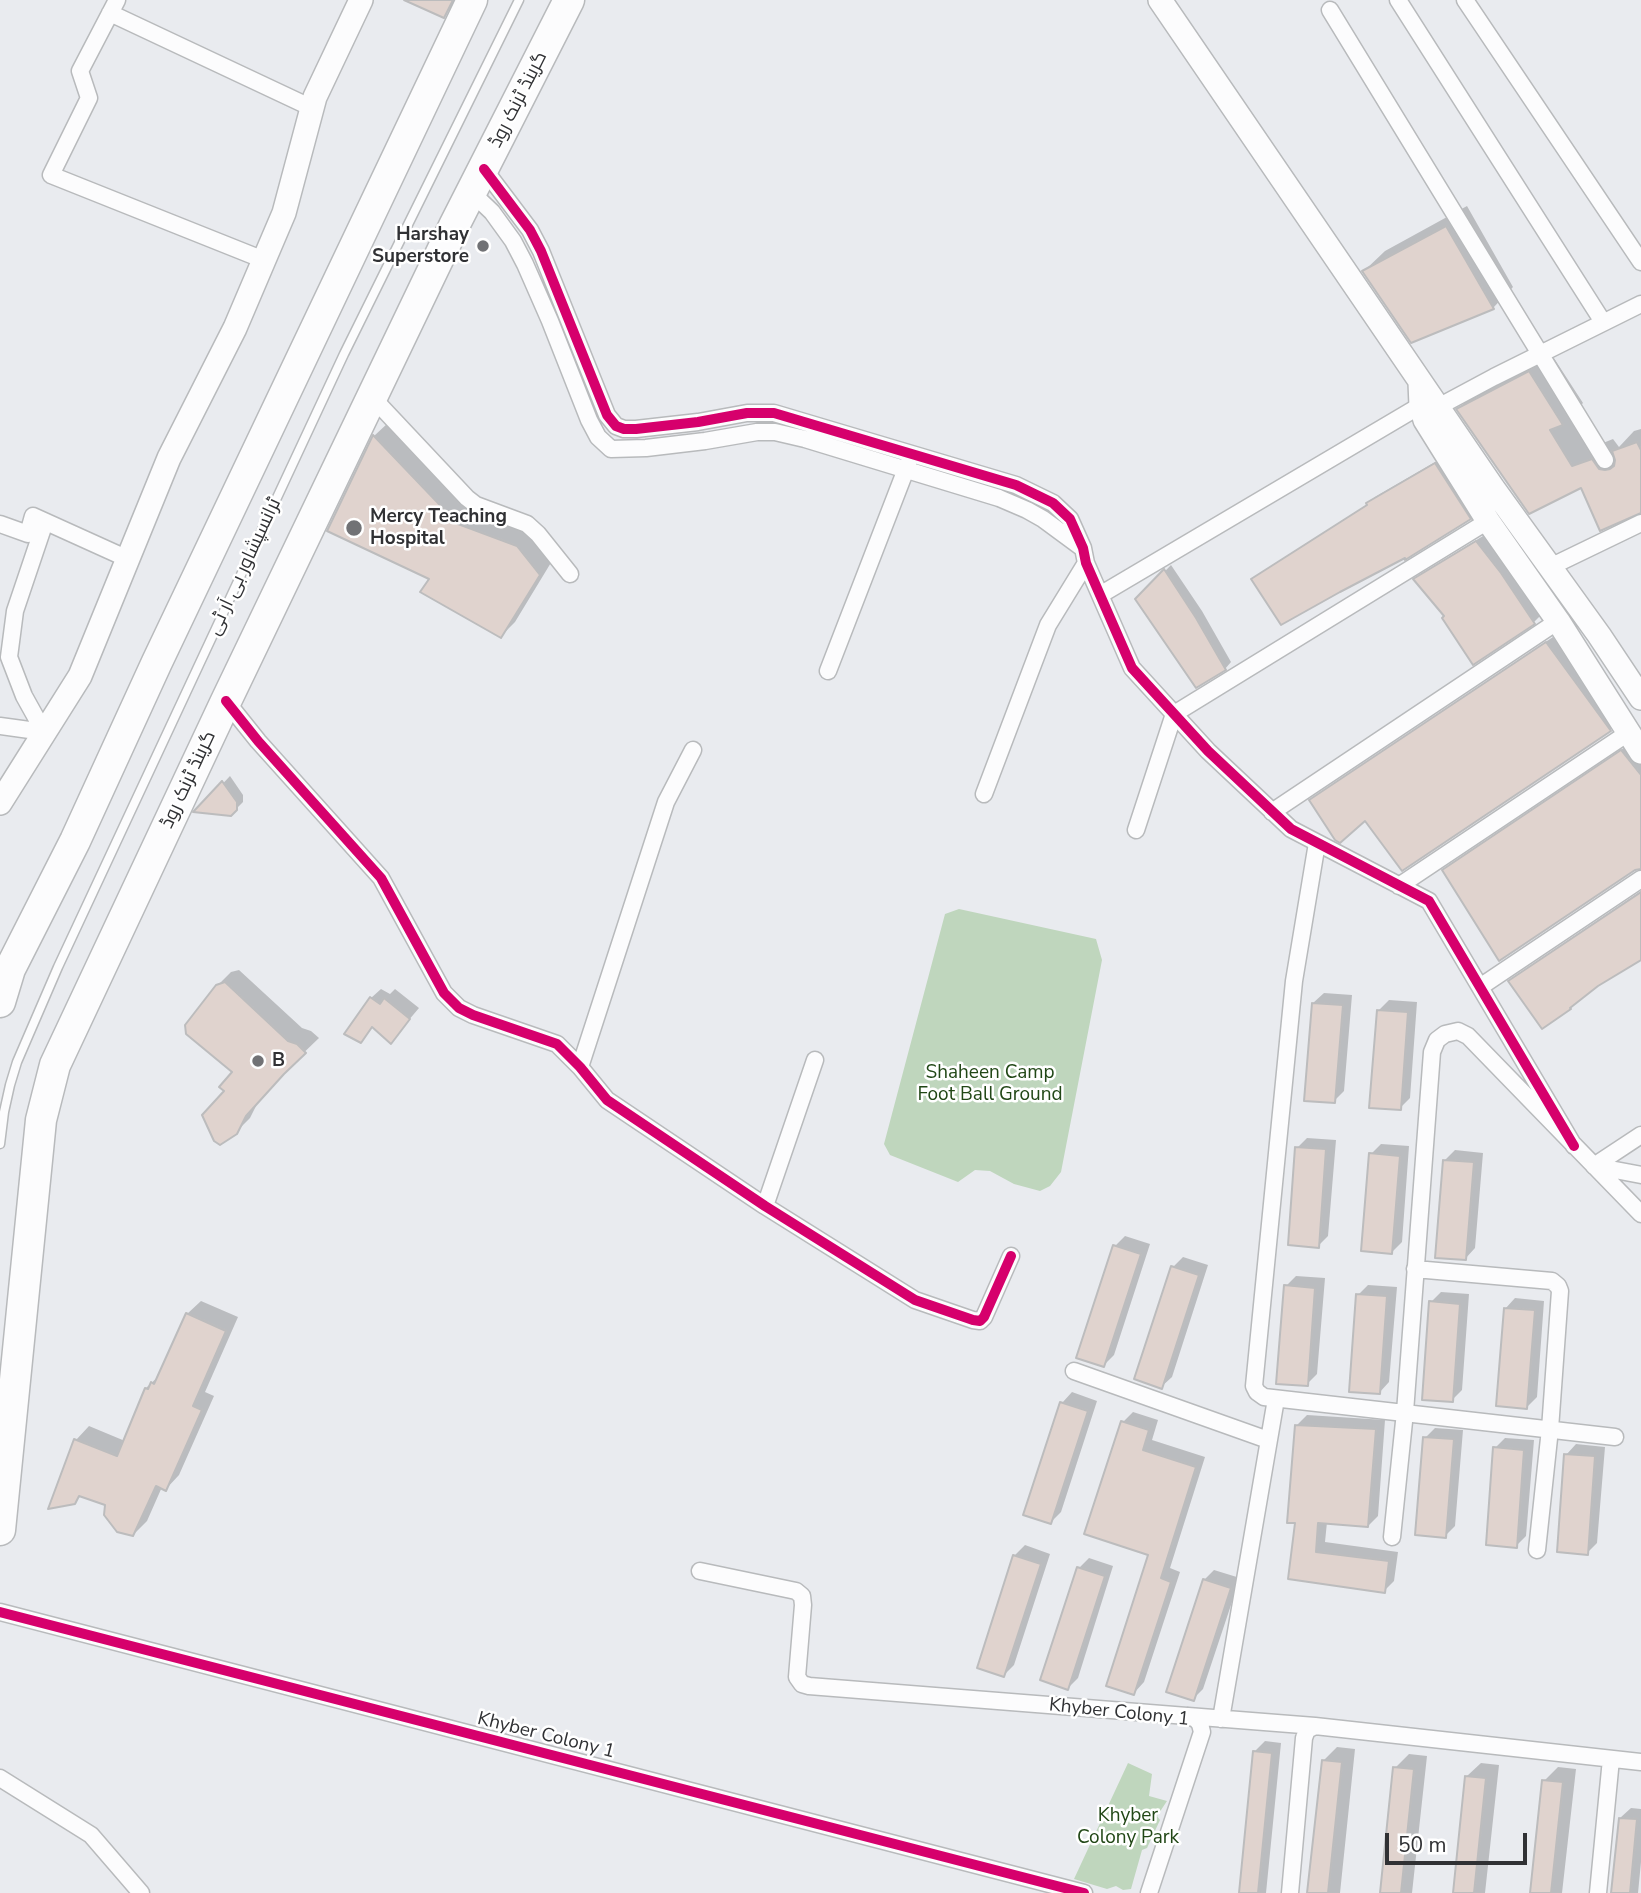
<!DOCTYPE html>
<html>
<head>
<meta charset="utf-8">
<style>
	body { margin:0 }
	#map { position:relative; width:1641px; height:1893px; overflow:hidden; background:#e9ebef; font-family:"Nunito Sans",sans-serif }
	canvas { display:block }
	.scale { position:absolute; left:1385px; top:1833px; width:142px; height:32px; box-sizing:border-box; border:4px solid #303134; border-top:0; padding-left:9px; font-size:21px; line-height:24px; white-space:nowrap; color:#303134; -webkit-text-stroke:5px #fff; paint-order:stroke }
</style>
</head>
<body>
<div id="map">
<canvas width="1641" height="1893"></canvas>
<div class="scale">50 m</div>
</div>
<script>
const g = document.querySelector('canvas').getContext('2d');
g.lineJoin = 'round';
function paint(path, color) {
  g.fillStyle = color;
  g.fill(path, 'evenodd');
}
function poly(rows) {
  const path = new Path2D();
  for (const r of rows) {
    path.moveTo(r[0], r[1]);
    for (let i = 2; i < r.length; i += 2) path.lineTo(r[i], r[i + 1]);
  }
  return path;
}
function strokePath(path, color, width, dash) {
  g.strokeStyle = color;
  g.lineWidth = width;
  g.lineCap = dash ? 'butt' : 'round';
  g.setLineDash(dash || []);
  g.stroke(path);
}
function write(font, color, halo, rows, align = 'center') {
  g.font = font + ' "Nunito Sans",Cairo,sans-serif';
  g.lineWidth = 5;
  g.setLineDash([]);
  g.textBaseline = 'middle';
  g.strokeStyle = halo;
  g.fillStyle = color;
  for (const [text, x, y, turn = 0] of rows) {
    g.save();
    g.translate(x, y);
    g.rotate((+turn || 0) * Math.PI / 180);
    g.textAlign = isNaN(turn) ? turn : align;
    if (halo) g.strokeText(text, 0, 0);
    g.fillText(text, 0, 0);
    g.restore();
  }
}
const green = poly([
	[959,909,1096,939,1102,960,1061,1172,1050,1186,1040,1191,1014,1184,990,1171,975,1170,958,1182,890,1155,884,1144,945,914],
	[1128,1763,1152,1774,1149,1796,1167,1801,1157,1816,1160,1820,1147,1848,1142,1850,1131,1889,1123,1890,1116,1886,1107,1889,1074,1879]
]);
const shadow = poly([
	[408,0,458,0,444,16],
	[1467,206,1513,287,1493,308,1364,271,1385,251],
	[1550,352,1583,403,1573,413,1593,447,1613,439,1619,447,1634,431,1641,429,1641,511,1582,485,1458,409,1479,389],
	[388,423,471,511,531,532,552,561,515,622,501,636,431,579,329,530,374,436],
	[1442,458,1476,512,1469,518,1260,573,1369,504,1375,497],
	[1483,536,1507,566,1540,616,1534,622,1446,616,1415,579,1422,573],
	[1171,565,1202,611,1231,662,1225,669,1137,600],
	[1553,637,1617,724,1610,730,1311,800,1318,794],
	[1628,745,1641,761,1641,868,1444,870,1450,864],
	[230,776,243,795,243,802,231,814,197,811],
	[1641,891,1641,957,1511,981,1517,975],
	[239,970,302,1028,311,1031,319,1038,292,1064,259,1100,250,1118,236,1132,226,1091,234,1071,217,986,231,972],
	[381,989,390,994,395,989,419,1008,391,1041,374,1026,361,1041,371,998],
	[1324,993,1352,995,1344,1091,1334,1101,1313,1003],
	[1389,1000,1417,1002,1410,1098,1400,1108,1379,1010],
	[1307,1138,1336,1140,1328,1236,1318,1246,1297,1148],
	[1381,1144,1409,1146,1402,1242,1392,1252,1371,1154],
	[1455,1150,1483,1153,1475,1248,1465,1259,1445,1160],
	[1125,1236,1150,1244,1114,1355,1104,1365,1115,1246],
	[1183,1257,1208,1265,1172,1377,1161,1387,1173,1267],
	[1296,1276,1325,1278,1317,1374,1307,1384,1286,1286],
	[1368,1285,1397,1287,1389,1382,1379,1393,1358,1295],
	[1441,1292,1469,1294,1462,1390,1452,1400,1431,1302],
	[1515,1298,1544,1301,1537,1397,1527,1407,1505,1309],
	[201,1301,238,1317,205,1392,214,1396,179,1475,166,1489,162,1487,147,1521,133,1535,107,1503,82,1495,74,1502,76,1440,89,1426,125,1441,146,1388,161,1374,187,1314],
	[1072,1392,1097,1401,1061,1512,1051,1522,1025,1514,1062,1403],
	[1133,1412,1158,1420,1152,1440,1205,1457,1170,1568,1180,1572,1144,1682,1134,1693,1151,1554,1123,1422],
	[1307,1415,1385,1420,1378,1516,1368,1526,1327,1522,1325,1542,1398,1552,1394,1581,1384,1591,1290,1578,1297,1522,1297,1425],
	[1435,1428,1463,1430,1455,1526,1445,1536,1425,1438],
	[1505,1438,1534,1440,1526,1536,1516,1546,1495,1448],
	[1576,1444,1605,1447,1597,1543,1587,1553,1566,1455],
	[1025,1545,1050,1554,1014,1665,1004,1675,979,1667,1015,1555],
	[1089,1558,1113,1566,1078,1678,1068,1688,1079,1568],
	[1214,1570,1240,1578,1203,1689,1193,1699,1204,1580],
	[1265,1741,1281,1743,1266,1893,1241,1893,1255,1751],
	[1337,1747,1355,1749,1340,1893,1309,1893,1323,1761],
	[1409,1754,1427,1756,1412,1893,1382,1893,1395,1768],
	[1481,1763,1499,1765,1485,1893,1455,1893,1467,1776],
	[1558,1767,1576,1769,1562,1893,1532,1893,1544,1781],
	[1631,1808,1641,1809,1641,1862,1638,1893,1613,1893,1620,1818]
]);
const building = poly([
	[404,0,453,0,444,18,404,0],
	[1446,226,1494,309,1411,343,1362,271,1446,226],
	[1529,371,1563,425,1550,430,1572,466,1592,459,1599,469,1605,470,1610,469,1614,466,1615,460,1612,451,1637,442,1641,450,1641,513,1600,531,1581,488,1529,514,1456,409,1529,371],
	[373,435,458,524,517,546,540,575,501,638,420,592,429,579,327,531,373,435],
	[1435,463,1471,519,1405,560,1405,558,1340,592,1281,625,1251,579,1367,505,1366,503,1435,463],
	[1476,541,1501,573,1535,624,1473,665,1442,618,1444,616,1413,579,1476,541],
	[1164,569,1196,618,1226,670,1196,688,1135,599,1164,569],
	[1546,642,1611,731,1402,871,1365,821,1340,843,1335,840,1309,800,1546,642],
	[1621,750,1641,775,1641,869,1635,870,1499,961,1442,870,1621,750],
	[222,781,237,802,237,810,231,816,193,812,222,781],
	[1641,892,1641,960,1598,986,1570,1008,1571,1009,1542,1029,1508,981,1641,892],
	[225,982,288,1041,297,1044,306,1053,284,1074,246,1116,237,1134,220,1145,214,1141,202,1115,224,1091,219,1087,232,1072,186,1034,185,1025,216,985,225,982],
	[370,997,380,1004,384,998,410,1019,391,1044,372,1027,361,1043,344,1034,370,997],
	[1312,1003,1343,1005,1335,1103,1304,1101,1312,1003],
	[1377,1010,1408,1012,1401,1110,1369,1108,1377,1010],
	[1295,1147,1326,1149,1319,1248,1288,1245,1295,1147],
	[1369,1153,1400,1156,1392,1254,1361,1251,1369,1153],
	[1443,1160,1474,1162,1466,1260,1435,1258,1443,1160],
	[1113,1245,1141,1254,1104,1367,1076,1358,1113,1245],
	[1171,1266,1199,1275,1162,1389,1134,1379,1171,1266],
	[1284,1285,1315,1288,1308,1386,1276,1384,1284,1285],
	[1356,1294,1387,1296,1380,1394,1349,1392,1356,1294],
	[1429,1301,1460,1304,1453,1402,1422,1400,1429,1301],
	[1504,1308,1535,1310,1527,1409,1496,1406,1504,1308],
	[186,1313,226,1331,193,1406,202,1410,166,1491,156,1486,133,1536,117,1532,104,1515,105,1505,79,1496,75,1504,48,1509,74,1439,117,1456,145,1388,148,1389,151,1382,154,1384,186,1313],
	[1060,1402,1088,1411,1051,1524,1023,1515,1060,1402],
	[1121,1421,1149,1430,1143,1450,1196,1467,1161,1578,1171,1582,1134,1695,1106,1686,1148,1555,1084,1534,1121,1421],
	[1295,1425,1376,1429,1368,1527,1318,1523,1316,1552,1389,1561,1385,1593,1288,1579,1295,1523,1287,1523,1295,1425],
	[1423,1437,1454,1439,1446,1538,1415,1535,1423,1437],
	[1493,1447,1524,1450,1517,1548,1486,1545,1493,1447],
	[1564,1454,1595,1456,1588,1555,1557,1552,1564,1454],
	[1013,1555,1041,1564,1004,1677,977,1668,1013,1555],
	[1077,1567,1105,1576,1068,1690,1040,1680,1077,1567],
	[1203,1579,1231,1588,1194,1701,1166,1692,1203,1579],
	[1253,1751,1272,1753,1258,1893,1239,1893,1253,1751],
	[1322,1760,1342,1762,1328,1893,1307,1893,1322,1760],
	[1393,1767,1414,1769,1401,1893,1380,1893,1393,1767],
	[1465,1776,1486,1778,1474,1893,1453,1893,1465,1776],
	[1542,1780,1563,1782,1551,1893,1530,1893,1542,1780],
	[1619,1818,1637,1819,1630,1893,1611,1893,1619,1818]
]);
const lane = poly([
	[0,1144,4,1112,10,1085,17,1062,58,967,344,354,519,0]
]);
const street = poly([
	[117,0,80,71,89,98,51,175,264,260],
	[1398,0,1603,322],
	[1465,0,1641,262],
	[1330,10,1605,460],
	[110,13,312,108],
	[484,169,530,230,541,251,607,415,616,426,624,429,636,429,698,422,747,413,774,413,1016,485,1053,503,1070,519,1083,548,1086,563,1132,668,1208,751,1291,829,1429,901,1574,1146],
	[471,192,492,212,513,241,525,264,550,321,589,420,598,437,611,449,646,448,705,441,757,432,775,432,805,439,999,498,1027,510,1043,519,1081,547],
	[372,397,467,498,476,505,527,524,538,534,570,574],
	[1438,407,1494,377,1641,304],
	[0,524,28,534,33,516,128,559],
	[1550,567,1641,523],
	[1100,595,1428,401],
	[828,671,908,464],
	[226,701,258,741,381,878,444,993,459,1008,473,1015,557,1044,580,1067,607,1100,765,1206,915,1300,973,1320,980,1321,984,1317,1011,1256],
	[0,726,44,732],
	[44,732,24,696,9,657,15,611,45,522],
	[984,794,1048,625,1086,563],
	[1272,812,1558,621],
	[1136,830,1174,714,1488,521],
	[1317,843,1294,981,1254,1386,1257,1392,1264,1397,1615,1437],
	[1399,886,1628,733],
	[1480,987,1641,879],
	[580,1067,666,802,693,750],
	[1594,1166,1641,1135],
	[1594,1166,1641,1175],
	[765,1206,815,1060],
	[1415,1269,1552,1281,1558,1286,1560,1291,1550,1429,1537,1550],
	[1074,1371,1268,1440],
	[1392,1537,1405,1412,1432,1052,1437,1040,1445,1034,1458,1031,1468,1036,1641,1214],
	[700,1571,796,1591,802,1596,803,1605,797,1677,802,1684,809,1686,1187,1716,1196,1719,1200,1724,1202,1732,1149,1893],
	[0,1612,1084,1893],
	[1188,1716,1315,1726],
	[1221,1719,1276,1399],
	[0,1778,91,1835,141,1893],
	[1290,1893,1304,1738,1307,1730,1315,1726,1641,1762],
	[1598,1893,1611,1759]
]);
const secondary = poly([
	[1160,0,1493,488,1599,635,1641,698],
	[1420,382,1421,406,1425,420,1488,521,1558,621,1641,752],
	[0,803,80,676,169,458,235,328,284,213,315,97,361,0]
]);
const highway = poly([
	[0,1002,10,969,75,841,157,662,472,0],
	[0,1530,41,1120,55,1065,226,701,455,224,569,0]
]);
const cycleway = poly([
	[484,169,530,230,541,251,607,415,616,426,624,429,636,429,698,422,747,413,774,413,1016,485,1053,503,1070,519,1083,548,1086,563,1132,668,1208,751,1291,829,1429,901,1574,1146],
	[226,701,258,741,381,878,444,993,459,1008,473,1015,557,1044,580,1067,607,1100,765,1206,915,1300,973,1320,980,1321,984,1317,1011,1256],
	[0,1612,1084,1893]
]);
const markers = [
	[483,246,7,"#717275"],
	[354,528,9,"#717275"],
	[258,1061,7,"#717275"]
];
const streetNames = [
	["گرینڈ ٹرنک روڈ",519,100,-63],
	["ٹرانسپشاور بی آر ٹی",245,567,-65],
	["گرینڈ ٹرنک روڈ",189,780,-65],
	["Khyber Colony 1",1119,1713,6],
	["Khyber Colony 1",546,1736,14]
];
const poiNames = [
	["Harshay",469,235,"right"],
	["Superstore",469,257,"right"],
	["Mercy Teaching",370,517],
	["Hospital",370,539],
	["B",272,1061]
];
const parkNames = [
	["Shaheen Camp",990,1073],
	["Foot Ball Ground",990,1095],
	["Khyber",1128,1816],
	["Colony Park",1128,1838]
];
paint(green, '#bfd6bd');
paint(shadow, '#0003');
paint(building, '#e0d3ce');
strokePath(building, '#bcbcbd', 2);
strokePath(lane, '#b8babc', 11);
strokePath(street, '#b8babc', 19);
strokePath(secondary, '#b8babc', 26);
strokePath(highway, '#b8babc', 33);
strokePath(lane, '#fcfcfd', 8);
strokePath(street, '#fcfcfd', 16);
strokePath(secondary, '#fcfcfd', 23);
strokePath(highway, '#fcfcfd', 30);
strokePath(cycleway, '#d6006c', 10);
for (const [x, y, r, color] of markers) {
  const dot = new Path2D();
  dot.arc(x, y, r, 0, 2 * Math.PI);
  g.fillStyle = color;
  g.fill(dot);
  strokePath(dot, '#fff', 2.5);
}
write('19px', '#303134', '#fff', streetNames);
write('bold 19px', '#303134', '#fff', poiNames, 'left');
write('19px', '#214716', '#fff', parkNames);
</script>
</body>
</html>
